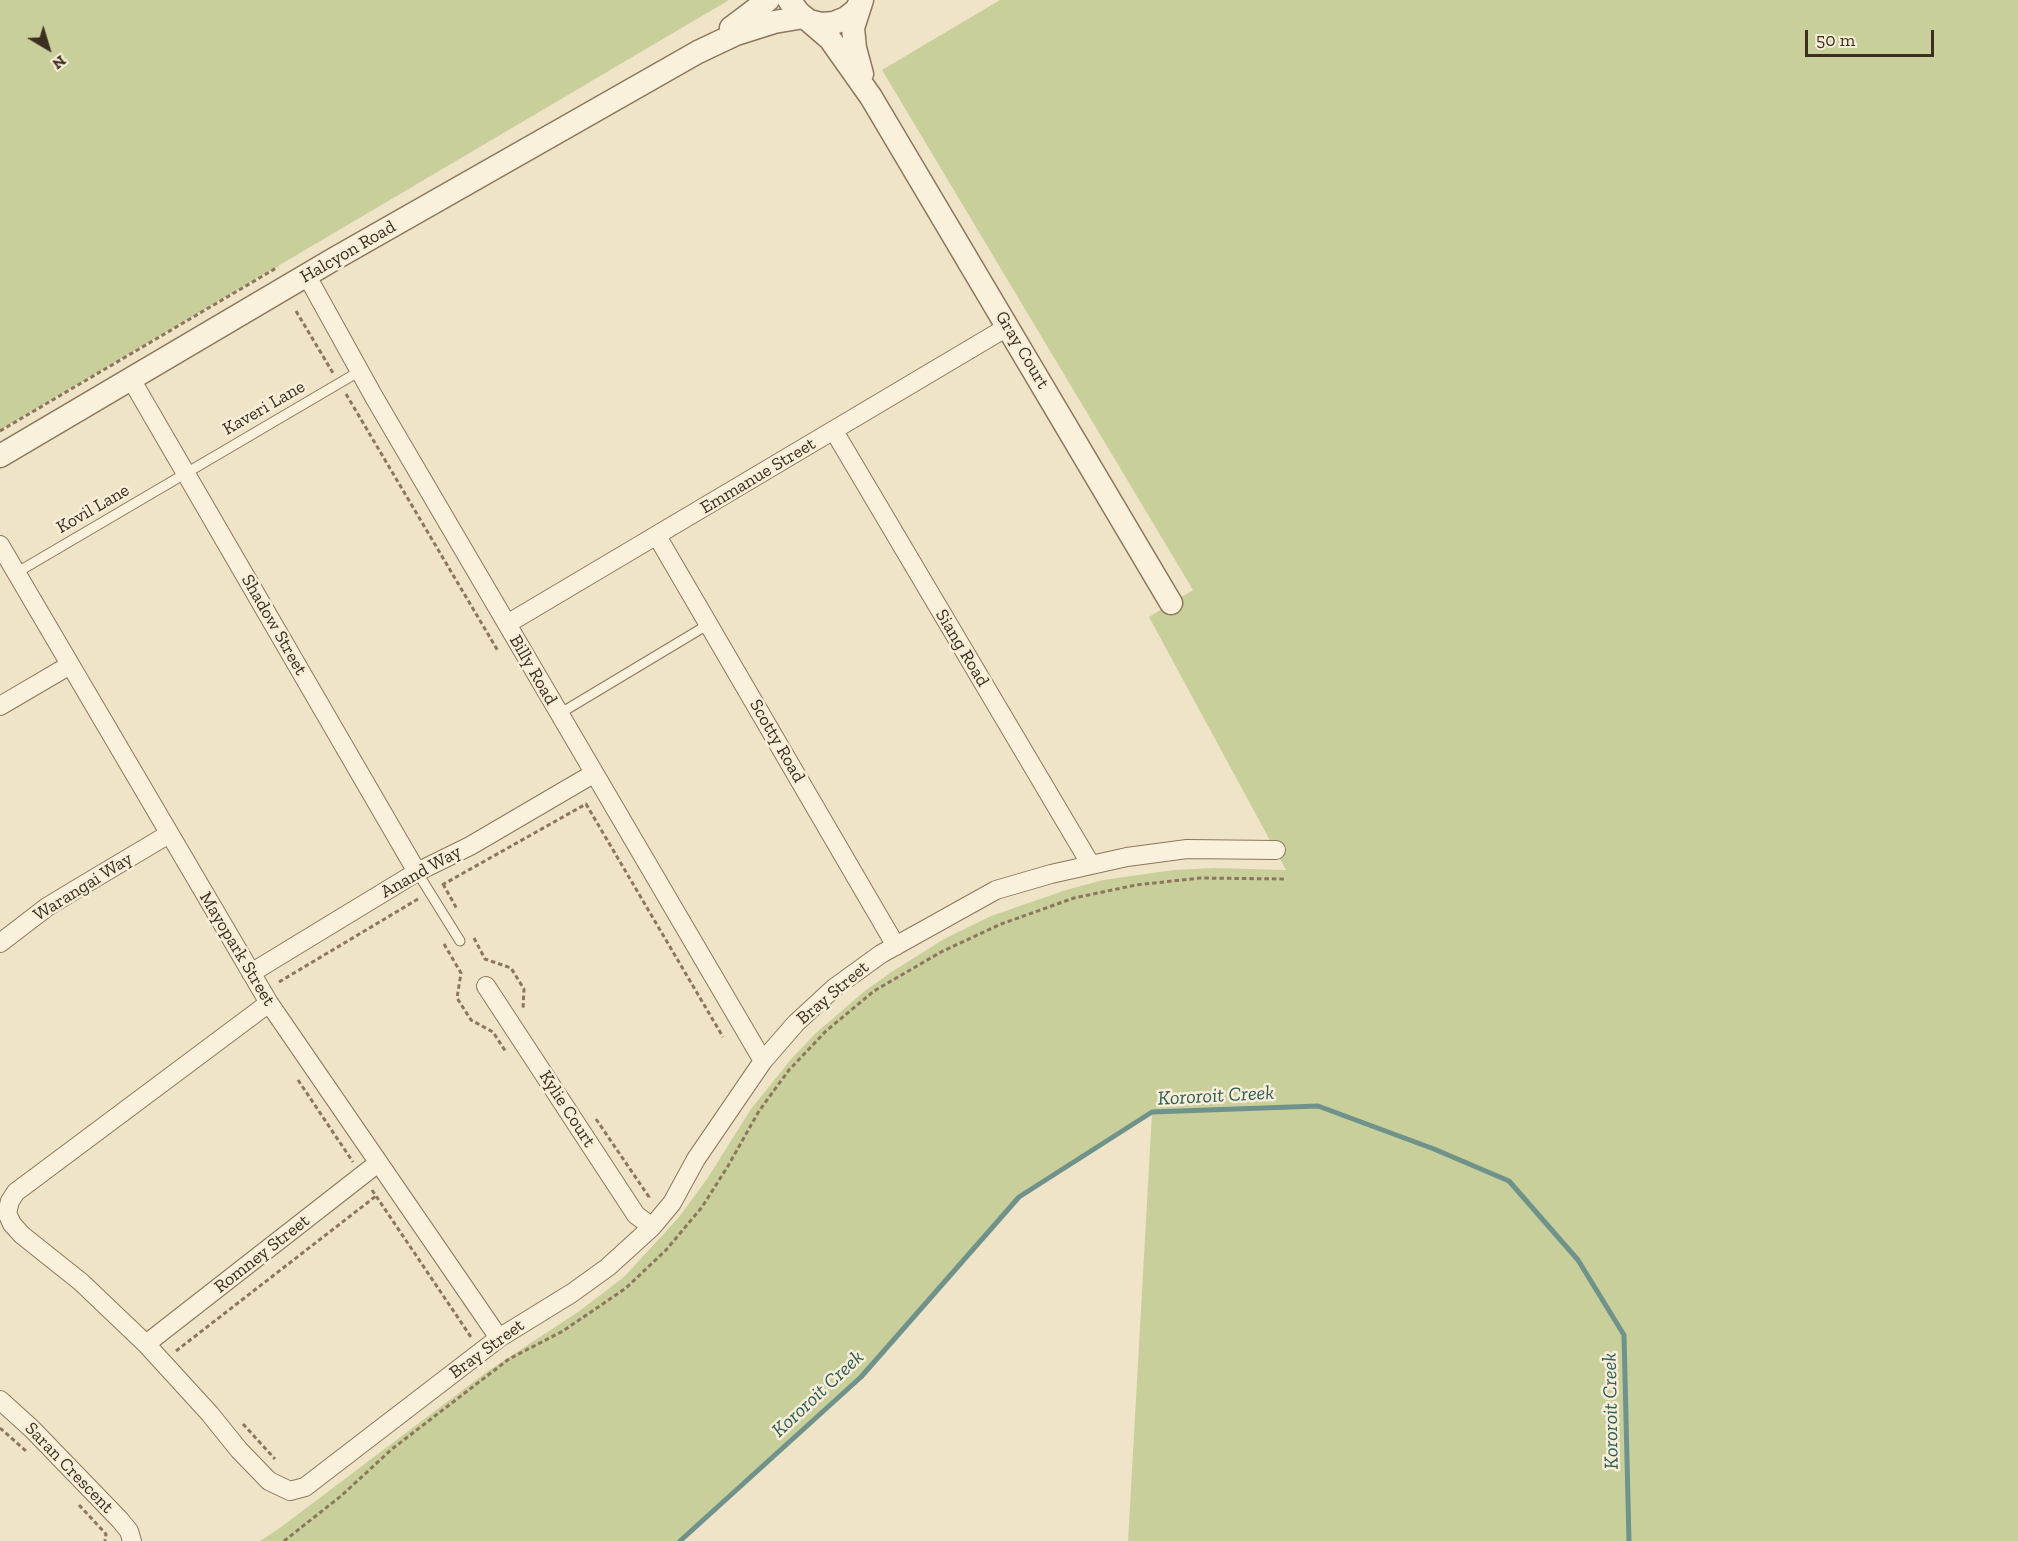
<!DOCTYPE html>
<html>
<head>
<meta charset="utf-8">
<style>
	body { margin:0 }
	#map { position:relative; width:2018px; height:1541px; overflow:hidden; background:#f0e4c8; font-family:"Zilla Slab",serif }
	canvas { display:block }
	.north { position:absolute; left:18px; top:18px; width:60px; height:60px; -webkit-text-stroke:4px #f7eed8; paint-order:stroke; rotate:142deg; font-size:16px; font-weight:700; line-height:24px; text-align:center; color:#3d2e20 }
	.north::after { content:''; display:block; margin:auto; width:21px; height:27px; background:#3d2e20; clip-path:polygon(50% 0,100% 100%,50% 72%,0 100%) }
	.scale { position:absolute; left:1805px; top:30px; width:129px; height:27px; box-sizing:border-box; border:3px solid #3d2e20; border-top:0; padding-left:8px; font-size:18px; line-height:21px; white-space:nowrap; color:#3d2e20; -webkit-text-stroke:4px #f7eed8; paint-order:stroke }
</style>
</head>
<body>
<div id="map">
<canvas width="2018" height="1541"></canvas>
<div class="north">N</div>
<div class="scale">50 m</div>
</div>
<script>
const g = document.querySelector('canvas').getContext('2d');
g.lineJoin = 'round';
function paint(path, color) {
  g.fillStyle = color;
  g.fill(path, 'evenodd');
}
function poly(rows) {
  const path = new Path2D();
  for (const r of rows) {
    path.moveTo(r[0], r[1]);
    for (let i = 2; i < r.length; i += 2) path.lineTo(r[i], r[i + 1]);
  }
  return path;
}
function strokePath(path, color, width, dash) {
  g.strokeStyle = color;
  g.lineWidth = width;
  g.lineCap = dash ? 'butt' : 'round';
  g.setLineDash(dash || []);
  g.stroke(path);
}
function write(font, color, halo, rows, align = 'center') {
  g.font = font + ' "Zilla Slab",serif';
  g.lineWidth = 5;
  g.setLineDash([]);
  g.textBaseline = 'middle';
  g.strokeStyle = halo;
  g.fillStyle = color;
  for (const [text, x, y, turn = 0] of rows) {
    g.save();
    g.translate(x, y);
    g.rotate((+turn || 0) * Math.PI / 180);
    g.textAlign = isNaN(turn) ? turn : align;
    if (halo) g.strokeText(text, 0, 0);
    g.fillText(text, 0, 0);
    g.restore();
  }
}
const green = poly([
	[0,0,729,0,0,430],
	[1000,0,2018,0,2018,1541,1128,1541,1152,1113,1019,1197,861,1377,680,1541,260,1541,281,1527,488,1371,578,1312,624,1277,679,1217,707,1179,751,1109,792,1058,816,1033,866,990,893,971,944,939,991,916,1066,890,1103,880,1174,870,1214,868,1286,870,1149,617,1193,590,882,70]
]);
const stream = poly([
	[680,1541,861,1377,1019,1197,1152,1112,1318,1106,1434,1149,1509,1181,1578,1260,1624,1335,1629,1541]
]);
const path = poly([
	[296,311,333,373],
	[346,394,498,651],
	[0,431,278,267],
	[443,884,457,909],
	[442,885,586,804,723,1037],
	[474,938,485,959,511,968,524,989,523,1009],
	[444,944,461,973,457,998,471,1020,493,1032,506,1052],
	[279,982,418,899],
	[298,1080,353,1162],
	[596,1119,649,1197,648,1200],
	[372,1190,471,1337],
	[176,1351,376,1196],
	[243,1424,275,1459],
	[0,1428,26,1451],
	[79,1505,106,1534,105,1541],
	[284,1541,341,1496,392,1449,509,1359,563,1331,626,1288,666,1250,702,1207,728,1166,759,1111,789,1070,826,1031,874,991,941,952,1001,924,1074,898,1136,885,1200,878,1286,879]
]);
const service = poly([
	[16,573,360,371],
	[559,714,709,624],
	[417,872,460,941]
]);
const minor = poly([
	[307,276,374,397,763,1061],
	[131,379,417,872],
	[834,431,1091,865],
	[657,536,896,946],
	[0,545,269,1003,499,1338],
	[507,624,1009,326],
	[0,706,70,665],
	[0,943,47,907,75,890,169,834],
	[251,973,417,872,470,846,593,774],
	[486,986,636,1215,652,1227],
	[269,1003,16,1192,10,1201,7,1213,12,1224,22,1235,81,1282,146,1344,210,1414,239,1450,269,1481,290,1491,305,1487,499,1338,572,1293,608,1267,652,1227,672,1203,696,1159,763,1061,796,1023,834,988,881,954,996,890,1051,874,1127,857,1187,849,1276,850],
	[146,1344,378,1163],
	[0,1400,32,1429,120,1520,129,1531,132,1541]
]);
const tertiary = poly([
	[789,0,799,13,809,21,821,24,834,23,846,18,856,10,861,1],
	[862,0,853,28,855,48,862,74],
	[809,21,830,39,871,97,1171,603],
	[731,28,768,0],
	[0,456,334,259,698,52,736,34,774,22,804,17]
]);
const streetNames = [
	["Halcyon Road",348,252,-30],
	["Gray Court",1022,350,59],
	["Kaveri Lane",264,408,-30],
	["Emmanue Street",758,476,-31],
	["Kovil Lane",93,509,-30],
	["Shadow Street",274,625,60],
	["Siang Road",962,648,59],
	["Billy Road",533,670,60],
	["Scotty Road",777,741,60],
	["Anand Way",421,872,-29],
	["Warangai Way",83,887,-32],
	["Mayopark Street",237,949,59],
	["Bray Street",833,993,-40],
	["Kylie Court",567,1109,57],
	["Romney Street",262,1254,-38],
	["Bray Street",487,1349,-36],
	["Saran Crescent",69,1468,46]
];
const waterNames = [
	["Kororoit Creek",1216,1096,-3],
	["Kororoit Creek",818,1394,-43],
	["Kororoit Creek",1611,1411,-91]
];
paint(green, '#c9cf9b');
strokePath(stream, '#6f938a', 5);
strokePath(service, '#8d765c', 11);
strokePath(minor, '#8d765c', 20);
strokePath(tertiary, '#8d765c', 25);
strokePath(path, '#8d765c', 3, [4.5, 3]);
strokePath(service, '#faf1dc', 9);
strokePath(minor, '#faf1dc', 18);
strokePath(tertiary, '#faf1dc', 22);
write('18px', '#3d2e20', '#f7eed8', streetNames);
write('italic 20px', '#2f5d5a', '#f7eed8', waterNames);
</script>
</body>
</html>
